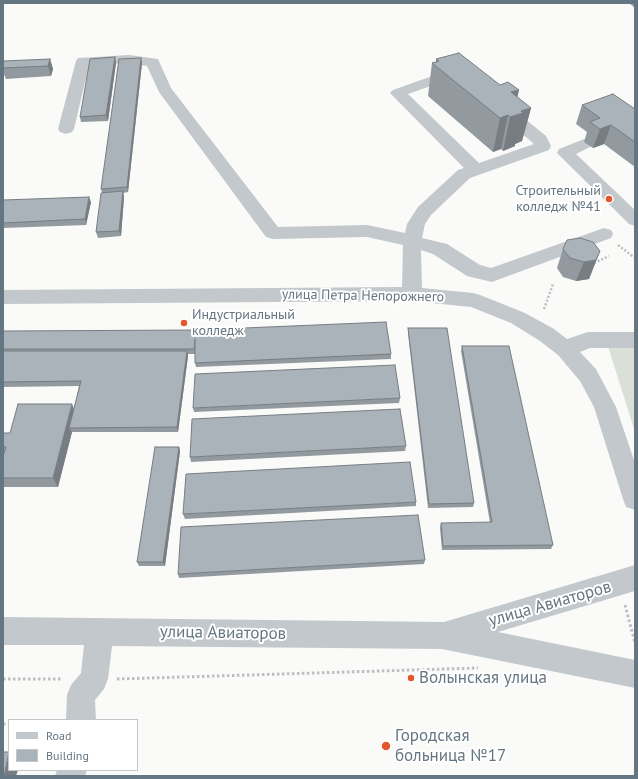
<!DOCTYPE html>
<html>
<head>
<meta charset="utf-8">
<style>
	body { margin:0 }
	#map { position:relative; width:638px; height:779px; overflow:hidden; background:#fafaf8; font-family:"PT Sans",sans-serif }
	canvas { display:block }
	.frame { position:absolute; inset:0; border:4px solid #657683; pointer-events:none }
	.legend { position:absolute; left:8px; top:719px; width:130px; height:52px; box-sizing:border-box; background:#fff; border:1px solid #c1c8cd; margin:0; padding:5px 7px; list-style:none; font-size:12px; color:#657683 }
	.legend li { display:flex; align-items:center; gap:8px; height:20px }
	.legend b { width:20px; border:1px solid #c1c8cd }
</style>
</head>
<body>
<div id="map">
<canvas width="638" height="779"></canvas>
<div class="frame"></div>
<ul class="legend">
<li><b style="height:5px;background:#c3c8cc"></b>Road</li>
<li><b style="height:11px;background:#aab3b9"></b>Building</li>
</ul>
</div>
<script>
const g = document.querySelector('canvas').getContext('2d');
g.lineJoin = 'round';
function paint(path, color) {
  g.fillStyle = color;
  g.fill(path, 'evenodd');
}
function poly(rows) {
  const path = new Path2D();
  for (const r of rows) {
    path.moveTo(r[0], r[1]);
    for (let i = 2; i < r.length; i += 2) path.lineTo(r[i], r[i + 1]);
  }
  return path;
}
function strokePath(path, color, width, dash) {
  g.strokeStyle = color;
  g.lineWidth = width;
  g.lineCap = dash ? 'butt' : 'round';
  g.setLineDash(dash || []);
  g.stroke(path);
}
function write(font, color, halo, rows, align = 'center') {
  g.font = font + ' "PT Sans",sans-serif';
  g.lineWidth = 4;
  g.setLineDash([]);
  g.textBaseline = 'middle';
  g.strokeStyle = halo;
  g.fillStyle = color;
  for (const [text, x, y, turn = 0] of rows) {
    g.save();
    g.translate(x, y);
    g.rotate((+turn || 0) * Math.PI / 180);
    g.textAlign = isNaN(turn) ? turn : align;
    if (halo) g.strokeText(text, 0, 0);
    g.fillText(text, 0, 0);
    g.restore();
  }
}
const green = poly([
	[606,340,635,340,635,432]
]);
const pathFar1 = poly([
	[618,245,635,258],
	[594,263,609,256],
	[544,309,553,284]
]);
const path = poly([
	[625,605,635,643],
	[3,679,62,679],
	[117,679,478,668],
	[3,724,9,724]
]);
const minor = poly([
	[129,55,158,59,171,88,278,227,367,225,405,233,407,224,418,207,458,170,464,168,390,93,393,90,452,69,457,68,462,69,464,72,462,75,408,94,479,163,534,144,497,112,495,109,497,106,503,104,509,106,546,136,551,146,549,150,470,178,431,215,425,224,422,238,447,244,480,265,491,268,604,228,611,230,613,234,611,238,492,282,467,276,433,254,421,250,422,288,473,293,480,295,525,313,554,329,567,339,588,332,635,332,635,348,590,348,580,352,596,369,616,407,635,463,635,510,626,507,623,499,594,407,580,381,558,355,540,341,511,323,471,307,412,301,3,304,3,290,402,287,403,245,367,237,273,239,266,237,159,92,147,66,129,63,89,65,74,129,72,132,66,134,60,132,58,129,76,61,78,58,129,55],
	[584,139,590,141,592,144,590,147,576,154,635,210,635,226,629,224,557,153,559,149,584,139],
	[635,565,635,591,498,632,635,660,635,688,442,649,112,646,108,679,104,689,95,700,96,720,66,720,67,695,71,685,81,673,84,645,3,645,3,617,444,622,635,565],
	[57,770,87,770,85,776,55,776,57,770]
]);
const wall = poly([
	[629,3,635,3,635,8],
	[115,57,116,63,108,121,81,122,80,117],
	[141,58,142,63,128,192,123,193,124,197,121,236,98,238,96,232,102,193,101,189],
	[50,59,53,69,51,76,6,79,3,72,3,65],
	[436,59,500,85,519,90,517,97,531,108,522,141,515,144,515,146,503,151,501,149,493,152,428,96,432,63,436,62],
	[582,105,635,109,635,167,604,144,593,148,584,142,587,132,576,124],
	[3,200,91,202,86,225,3,228],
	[563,249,600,251,589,279,576,281,563,277,557,268],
	[408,328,474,503,473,507,428,508,408,333],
	[3,331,391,354,391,359,196,367,195,363,195,354,188,354,188,356,178,432,72,432,58,487,3,487,3,433,10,433,74,409,79,386,3,387],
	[462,346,553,545,551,549,442,550,440,528,441,523,490,523,461,351],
	[400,398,399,403,194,412,193,408],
	[406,446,405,451,191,462,190,457],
	[179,447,180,451,165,566,139,566,137,562],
	[416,502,416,506,185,519,183,514],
	[425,560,424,564,179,578,178,574]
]);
const shadedWall = poly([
	[115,57,116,63,108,121,106,115],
	[141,58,142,63,128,192,127,187],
	[50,59,53,69,51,76,48,66],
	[519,90,513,116,521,111,531,108,522,141,515,144,515,146,503,151,510,117,508,115,501,149,493,152,500,118,511,92],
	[611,125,604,144,593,148,600,129],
	[123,191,124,197,121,236,119,231],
	[89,197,91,202,86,225,85,219],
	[600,251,589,279,576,281,584,262],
	[187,351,188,356,178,432,177,427],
	[72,404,76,414,69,428,72,432,58,487,53,478],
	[179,447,180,451,165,566,163,562],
	[9,754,9,770,18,770,16,776,4,776]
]);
const building = poly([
	[459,53,500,85,508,82,519,90,511,92,531,108,521,111,523,113,510,117,508,115,500,118,432,63,439,61,436,59,459,53],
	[115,57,106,115,80,117,90,59,115,57],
	[141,58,127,187,101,189,119,59,141,58],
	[50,59,48,66,3,68,3,65,4,61,50,59],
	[613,94,635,109,635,142,611,125,600,129,590,122,600,118,582,105,613,94],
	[123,191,119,231,96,232,101,193,123,191],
	[89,197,85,219,3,223,3,200,89,197],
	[580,238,593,242,600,251,596,260,584,262,570,258,563,249,567,240,580,238],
	[386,322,391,354,195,363,195,339,194,349,3,349,3,331,197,330,386,322],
	[408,328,447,328,474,503,429,504,408,328],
	[462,346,509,346,553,545,443,546,441,523,492,522,462,346],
	[3,351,187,351,177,427,69,428,81,381,3,382,3,351],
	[395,365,400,398,193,408,195,374,395,365],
	[18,404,72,404,53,478,3,478,3,456,6,447,3,447,3,433,10,433,18,404],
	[400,409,406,446,190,457,192,419,400,409],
	[155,447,179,447,163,562,137,562,155,447],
	[410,462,416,502,183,514,186,474,410,462],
	[418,515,425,560,178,574,181,527,418,515],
	[3,752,9,752,4,776,3,776,3,752]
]);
const markers = [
	[609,199,4,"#e4572e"],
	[184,323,4,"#e4572e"],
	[411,678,4,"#e4572e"],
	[386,746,5,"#e4572e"]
];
const poiNames = [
	["Строительный",601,191],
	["колледж №41",601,207],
	["Индустриальный",192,315,"left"],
	["колледж",192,331,"left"]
];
const streetNames = [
	["улица Петра Непорожнего",363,296,1]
];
const nearStreetnames = [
	["улица Авиаторов",550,604,-16],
	["улица Авиаторов",223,633,1]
];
const nearPoinames = [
	["Волынская улица",419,678],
	["Городская",395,736],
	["больница №17",395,756]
];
paint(green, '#dadfd7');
strokePath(pathFar1, '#bbbfc2', 2.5, [2, 2]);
strokePath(path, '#bbbfc2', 3, [2.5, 2.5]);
paint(minor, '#c3c8cc');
paint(wall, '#929a9f');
paint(shadedWall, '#777d82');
paint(building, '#aab3b9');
strokePath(building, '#777d82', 1);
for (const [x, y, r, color] of markers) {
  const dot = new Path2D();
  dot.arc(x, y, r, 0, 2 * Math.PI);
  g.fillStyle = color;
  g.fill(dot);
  strokePath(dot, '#fff', 1.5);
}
write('14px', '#657683', '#fff', poiNames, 'right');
write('14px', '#657683', '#fff', streetNames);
write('17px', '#657683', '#fff', nearStreetnames);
write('17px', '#657683', '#fff', nearPoinames, 'left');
</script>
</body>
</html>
